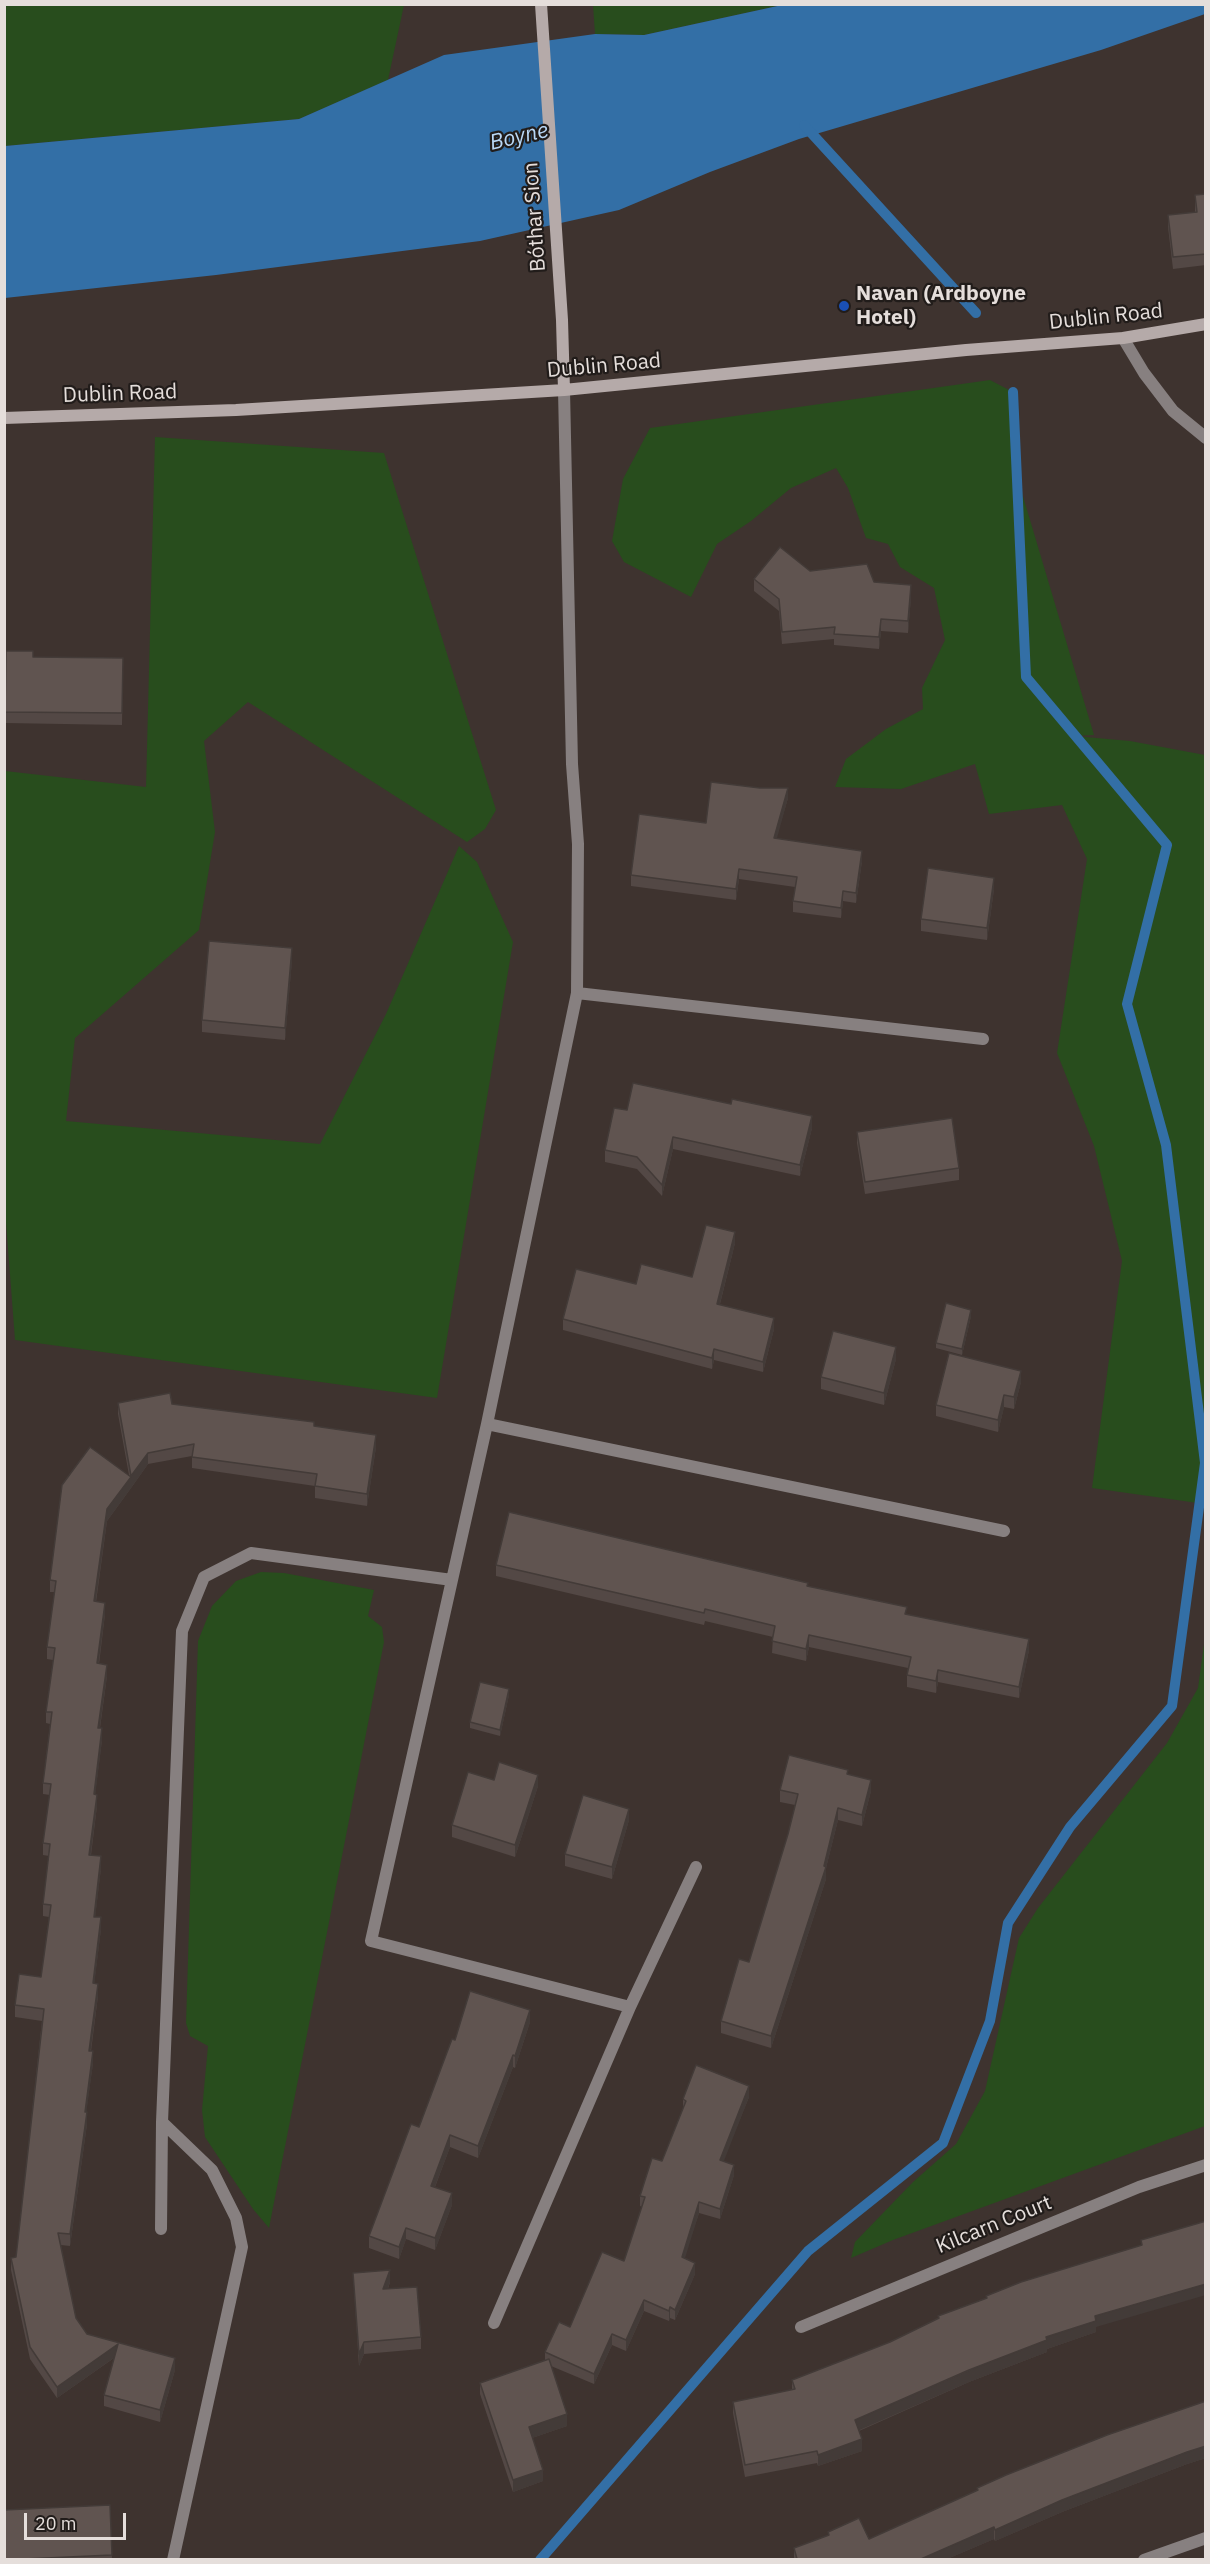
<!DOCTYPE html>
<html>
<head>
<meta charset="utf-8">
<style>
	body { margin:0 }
	#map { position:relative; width:1210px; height:2564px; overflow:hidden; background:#3e332f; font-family:"IBM Plex Sans",sans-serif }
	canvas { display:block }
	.frame { position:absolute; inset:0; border:6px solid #e5dedb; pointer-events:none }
	.scale { position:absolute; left:24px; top:2513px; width:102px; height:27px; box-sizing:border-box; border:3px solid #e5dedb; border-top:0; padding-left:8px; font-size:18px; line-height:21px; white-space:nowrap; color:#e5dedb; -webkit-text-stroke:4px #211c1a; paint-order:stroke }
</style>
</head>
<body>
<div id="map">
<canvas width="1210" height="2564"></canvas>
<div class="frame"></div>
<div class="scale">20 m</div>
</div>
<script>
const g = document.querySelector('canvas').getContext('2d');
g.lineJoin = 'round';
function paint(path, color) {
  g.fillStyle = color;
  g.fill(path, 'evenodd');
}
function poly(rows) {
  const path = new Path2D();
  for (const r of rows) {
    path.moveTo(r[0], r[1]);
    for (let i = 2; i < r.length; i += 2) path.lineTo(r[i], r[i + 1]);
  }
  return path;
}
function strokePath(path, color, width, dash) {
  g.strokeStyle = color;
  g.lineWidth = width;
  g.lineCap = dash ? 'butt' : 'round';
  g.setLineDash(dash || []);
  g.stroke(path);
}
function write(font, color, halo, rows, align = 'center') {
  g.font = font + ' "IBM Plex Sans",sans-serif';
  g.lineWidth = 4.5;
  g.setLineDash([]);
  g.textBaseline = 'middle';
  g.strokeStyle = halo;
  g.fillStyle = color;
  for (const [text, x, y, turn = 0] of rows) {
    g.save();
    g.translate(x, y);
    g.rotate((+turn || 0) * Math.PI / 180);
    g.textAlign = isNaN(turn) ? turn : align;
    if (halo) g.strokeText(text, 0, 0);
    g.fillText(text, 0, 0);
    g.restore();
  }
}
const green = poly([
	[5,5,404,5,388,80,299,119,5,146],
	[593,5,782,5,644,35,595,34],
	[990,380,1013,392,1022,493,1094,735,1074,736,1130,741,1205,755,1205,1504,1092,1488,1122,1261,1094,1146,1057,1053,1087,859,1062,805,989,814,975,764,901,789,835,787,846,759,886,729,923,709,922,688,945,640,934,588,900,567,888,544,866,538,848,488,836,468,791,488,751,521,717,544,691,597,624,562,612,541,623,479,650,428],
	[155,437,384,453,496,810,485,829,467,842,248,702,204,741,215,832,199,930,75,1038,66,1121,320,1144,386,1014,459,846,477,862,513,942,437,1398,15,1340,4,1196,5,771,146,787],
	[261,1572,284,1573,374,1590,368,1616,382,1627,384,1642,269,2228,253,2209,205,2137,202,2110,208,2046,190,2036,186,2023,198,1641,212,1606,236,1581],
	[1205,1637,1205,2126,893,2240,851,2258,855,2242,913,2182,956,2144,985,2091,1019,1938,1038,1908,1167,1743,1198,1688]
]);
const water = poly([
	[782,5,1205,5,1205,14,1101,50,799,139,710,172,619,210,480,241,216,275,5,298,5,146,299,119,444,55,595,34,644,35]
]);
const stream = poly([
	[804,125,976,313],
	[540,2560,808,2251,943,2143,990,2021,1008,1923,1070,1827,1172,1706,1205,1463,1166,1145,1127,1004,1167,845,1026,677,1013,392]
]);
const street = poly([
	[1123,338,1144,373,1173,411,1206,438],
	[564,390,572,764,578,844,577,993,487,1424,371,1941,630,2007],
	[577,993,983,1039],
	[487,1424,1004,1531],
	[162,2122,212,2170,236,2218,242,2247,173,2560],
	[161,2229,162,2122,182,1631,204,1577,251,1553,452,1580],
	[494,2323,630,2007,696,1867],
	[801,2327,1139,2187,1206,2165],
	[1144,2560,1206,2538]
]);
const secondary = poly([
	[541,4,562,320,564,390],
	[4,418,236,410,564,390,966,350,1123,338,1206,324]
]);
const wall = poly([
	[1206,194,1206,265,1173,269,1168,227,1168,215,1195,212,1195,195],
	[810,571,874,582,911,597,908,633,881,631,879,649,834,645,834,639,782,644,779,611,754,591,754,579],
	[6,651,33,657,123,658,122,725,5,723],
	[788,798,776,839,862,861,856,903,843,901,841,918,793,912,793,901,795,887,739,879,736,900,631,886,631,875,706,823],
	[994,889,987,940,921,931,921,919],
	[292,960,285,1040,202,1032,202,1020],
	[627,1110,812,1128,800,1176,673,1149,662,1196,637,1169,605,1162,605,1150],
	[857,1132,959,1168,959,1180,865,1194,857,1143],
	[735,1243,720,1304,774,1329,763,1372,714,1360,712,1369,563,1330,563,1319,636,1284,692,1277],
	[971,1316,962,1355,936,1348,936,1343],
	[896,1359,884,1405,821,1389,821,1377],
	[1021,1382,1014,1409,1004,1407,998,1432,936,1416,936,1405],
	[118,1403,172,1404,314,1426,376,1447,367,1506,315,1498,315,1486,192,1468,192,1456,148,1464,131,1488,131,1486,131,1488,107,1521,96,1602,105,1614,99,1664,107,1676,100,1728,102,1740,95,1794,97,1806,91,1855,101,1868,95,1917,101,1929,94,1984,98,1996,91,2051,93,2063,86,2112,87,2124,70,2246,61,2245,76,2318,87,2334,175,2370,160,2422,104,2406,104,2395,114,2358,57,2398,30,2359,11,2270,11,2258,16,2257,42,2021,15,2017,15,2005,41,1977,49,1917,43,1916,43,1904,49,1856,43,1855,43,1843,50,1795,43,1794,43,1783,50,1724,46,1723,46,1712,53,1660,47,1659,47,1647,55,1592,50,1592,50,1580,129,1475,118,1414],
	[496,1565,808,1586,907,1614,1029,1650,1019,1698,938,1682,936,1693,907,1687,907,1675,908,1668,809,1647,806,1661,772,1653,773,1637,705,1621,704,1625,496,1576],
	[509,1695,500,1736,470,1728,470,1722],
	[848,1774,871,1791,862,1826,838,1820,826,1868,826,1879,771,2048,721,2033,721,2021,749,1962,788,1834,795,1805,780,1802,780,1790],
	[494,1780,538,1786,515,1857,452,1837,452,1825],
	[629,1820,612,1879,565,1866,565,1854],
	[530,2022,515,2068,513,2067,478,2158,450,2147,435,2187,452,2205,435,2250,406,2239,399,2259,369,2248,369,2236,419,2127,455,2040],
	[749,2097,723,2161,734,2175,720,2219,699,2213,684,2258,695,2274,675,2320,670,2318,669,2321,644,2311,626,2351,612,2345,594,2384,551,2366,567,2426,532,2438,543,2481,513,2492,480,2394,480,2383,545,2360,545,2352,570,2327,624,2261,642,2207,640,2206,640,2196,662,2161,683,2110,683,2099],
	[1206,2221,1096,2327,1096,2332,1047,2349,1047,2352,969,2382,859,2431,862,2451,818,2466,817,2463,745,2477,733,2413,733,2402,792,2390,792,2380,890,2342,938,2319,938,2316,986,2299,986,2296,1141,2246,1141,2240],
	[353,2273,390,2282,388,2289,421,2337,421,2349,364,2354,359,2366],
	[1206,2401,1206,2458,1187,2464,1062,2512,995,2541,994,2539,947,2559,794,2559,794,2548,828,2536,828,2532,869,2539,977,2491,977,2488],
	[110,2505,112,2559,4,2559]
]);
const shadedWall = poly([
	[911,585,911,597,908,633,908,621],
	[881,619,881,631,879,649,879,637],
	[788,788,788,798,774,849,774,838],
	[862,851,862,861,856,903,856,893],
	[739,869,739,879,736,900,736,889],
	[994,878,994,889,987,940,987,928],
	[843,891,843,901,841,918,841,908],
	[292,948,292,960,285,1040,285,1028],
	[812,1116,812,1128,800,1176,800,1165],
	[673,1137,673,1149,662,1196,662,1185],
	[735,1232,735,1243,717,1315,717,1304],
	[971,1310,971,1316,962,1355,962,1349],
	[774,1318,774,1329,763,1372,763,1362],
	[896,1347,896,1359,884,1405,884,1393],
	[714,1349,714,1360,712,1369,712,1358],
	[1021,1371,1021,1382,1014,1409,1014,1397],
	[1004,1395,1004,1407,998,1432,998,1420],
	[376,1435,376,1447,367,1506,367,1494],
	[148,1453,148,1464,131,1488,131,1476],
	[131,1477,131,1488,107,1521,94,1613,94,1601,107,1509],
	[105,1603,105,1614,97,1675,97,1663],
	[809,1635,809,1647,806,1661,806,1649],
	[1029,1639,1029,1650,1019,1698,1019,1687],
	[107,1665,107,1676,98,1740,98,1728],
	[938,1670,938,1682,936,1693,936,1681],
	[509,1689,509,1695,500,1736,500,1730],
	[102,1728,102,1740,94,1806,94,1794],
	[538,1775,538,1786,515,1857,515,1845],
	[871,1780,871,1791,862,1826,862,1815],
	[97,1795,97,1806,89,1867,89,1855],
	[838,1808,838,1820,826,1868,826,1879,771,2048,771,2036,824,1866],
	[629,1809,629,1820,612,1879,612,1867],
	[101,1856,101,1868,94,1928,94,1917],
	[101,1917,101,1929,93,1995,93,1983],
	[98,1984,98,1996,89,2062,89,2051],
	[530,2010,530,2022,515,2068,515,2056],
	[93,2051,93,2063,85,2123,85,2112],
	[513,2055,513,2067,478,2158,478,2146],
	[749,2086,749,2097,720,2171,720,2160],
	[87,2112,87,2124,70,2246,70,2234],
	[450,2135,450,2147,431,2197,431,2186],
	[734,2165,734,2175,720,2219,720,2209],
	[452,2193,452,2205,435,2250,435,2238],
	[699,2202,699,2213,682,2268,682,2257],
	[406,2228,406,2239,399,2259,399,2247],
	[695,2263,695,2274,675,2320,675,2310],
	[390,2270,390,2282,383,2301,383,2289],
	[1206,2284,1206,2295,1096,2327,1096,2332,1047,2349,1047,2352,969,2382,855,2432,855,2420,1095,2316],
	[644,2300,644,2311,626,2351,626,2340],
	[670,2307,670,2318,669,2321,669,2311],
	[612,2334,612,2345,594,2384,594,2374],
	[364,2342,364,2354,359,2366,359,2354],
	[118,2344,118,2355,57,2398,57,2387],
	[175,2358,175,2370,160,2422,160,2410],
	[567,2414,567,2426,529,2439,529,2427],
	[862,2439,862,2451,818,2466,818,2455],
	[1206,2446,1206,2458,1187,2464,1062,2512,995,2541,995,2530,1062,2500,1187,2452],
	[543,2470,543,2481,513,2492,513,2480],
	[994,2527,994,2539,947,2559,921,2559]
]);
const building = poly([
	[1206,194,1206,254,1173,257,1168,215,1197,212,1195,195,1206,194],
	[780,547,810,571,867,564,874,582,911,585,908,621,881,619,879,637,834,634,835,627,782,632,779,599,754,579,780,547],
	[6,651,33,651,33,657,123,658,122,713,5,712,6,651],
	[711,782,760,788,788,788,774,838,862,851,856,893,843,891,841,908,793,901,797,877,739,869,736,889,631,875,639,814,706,823,711,782],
	[928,868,994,878,987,928,921,919,928,868],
	[209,941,292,948,285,1028,202,1020,209,941],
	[633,1083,731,1104,732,1099,812,1116,800,1165,673,1137,662,1185,637,1157,605,1150,614,1108,627,1110,633,1083],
	[952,1118,959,1168,865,1182,857,1132,952,1118],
	[706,1225,735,1232,717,1304,774,1318,763,1362,714,1349,712,1358,563,1319,576,1269,636,1284,641,1264,692,1277,706,1225],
	[946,1303,971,1310,962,1349,936,1343,946,1303],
	[833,1331,896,1347,884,1393,821,1377,833,1331],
	[949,1353,1021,1371,1014,1397,1004,1395,998,1420,936,1405,949,1353],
	[170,1393,172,1404,314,1422,314,1426,376,1435,367,1494,315,1486,317,1474,192,1457,194,1444,148,1453,131,1476,118,1403,170,1393],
	[90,1447,131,1477,107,1509,94,1601,105,1603,97,1663,107,1665,98,1728,102,1728,94,1794,97,1795,89,1855,101,1856,94,1917,101,1917,93,1983,98,1984,89,2051,93,2051,85,2112,87,2112,70,2234,58,2233,76,2318,87,2334,175,2358,160,2410,104,2395,118,2344,57,2387,30,2347,11,2258,16,2257,44,2009,15,2005,19,1974,41,1977,51,1905,43,1904,50,1844,43,1843,51,1784,43,1783,52,1712,46,1712,55,1648,47,1647,56,1581,50,1580,62,1485,90,1447],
	[509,1512,808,1583,807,1586,907,1607,905,1614,1029,1639,1019,1687,938,1670,936,1681,907,1675,911,1657,809,1635,806,1649,772,1641,775,1626,705,1609,704,1613,496,1565,509,1512],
	[480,1682,509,1689,500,1730,470,1722,480,1682],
	[789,1755,848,1770,847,1774,871,1780,862,1815,838,1808,824,1866,826,1867,771,2036,721,2021,739,1959,749,1962,788,1834,798,1794,780,1790,789,1755],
	[499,1762,538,1775,515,1845,452,1825,468,1772,494,1780,499,1762],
	[583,1795,629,1809,612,1867,565,1854,583,1795],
	[470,1991,530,2010,515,2056,513,2055,478,2146,450,2135,431,2186,452,2193,435,2238,406,2228,399,2247,369,2236,411,2124,419,2127,452,2039,455,2040,470,1991],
	[696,2065,749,2086,720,2160,734,2165,720,2209,699,2202,682,2257,695,2263,675,2310,670,2307,669,2311,644,2300,626,2340,612,2334,594,2374,545,2352,559,2322,570,2327,602,2252,624,2261,645,2197,640,2196,652,2158,662,2161,686,2101,683,2099,696,2065],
	[1206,2221,1206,2284,1095,2316,1096,2321,1046,2337,1047,2340,969,2370,855,2420,862,2439,818,2455,817,2451,745,2465,733,2402,795,2389,792,2380,890,2342,939,2318,938,2316,987,2298,986,2296,1021,2282,1142,2245,1141,2240,1206,2221],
	[390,2270,383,2289,417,2287,421,2337,364,2342,359,2354,353,2273,390,2270],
	[549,2359,567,2414,529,2427,543,2470,513,2480,480,2383,549,2359],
	[1206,2401,1206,2446,1187,2452,1062,2500,995,2530,994,2527,921,2559,797,2559,794,2548,829,2535,828,2532,859,2518,869,2539,978,2490,977,2488,1006,2475,1107,2435,1206,2401],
	[110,2505,112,2555,24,2559,4,2559,4,2510,110,2505]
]);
const markers = [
	[844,306,6,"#1a4fb4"]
];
const streetNames = [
	["Bóthar Sion",535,217,-94],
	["Dublin Road",1106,317,-6],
	["Dublin Road",604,366,-5],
	["Dublin Road",120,394,-2],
	["Kilcarn Court",994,2225,-22]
];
const poiNames = [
	["Navan (Ardboyne",856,294],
	["Hotel)",856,318]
];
const waterNames = [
	["Boyne",519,137,-13]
];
paint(green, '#284d1d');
paint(water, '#336fa6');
strokePath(stream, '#336fa6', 10);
strokePath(street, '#878080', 12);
strokePath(secondary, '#b5aaa9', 12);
paint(wall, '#534845');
paint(shadedWall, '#433b38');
paint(building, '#605450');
strokePath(building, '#433b38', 1.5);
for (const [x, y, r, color] of markers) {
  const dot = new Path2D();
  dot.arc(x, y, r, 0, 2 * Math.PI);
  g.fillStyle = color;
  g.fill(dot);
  strokePath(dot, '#211c1a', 2);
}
write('21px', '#e5dedb', '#211c1a', streetNames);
write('bold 21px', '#e5dedb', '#211c1a', poiNames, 'left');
write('italic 22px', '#b9d8f7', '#211c1a', waterNames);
</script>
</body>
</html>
